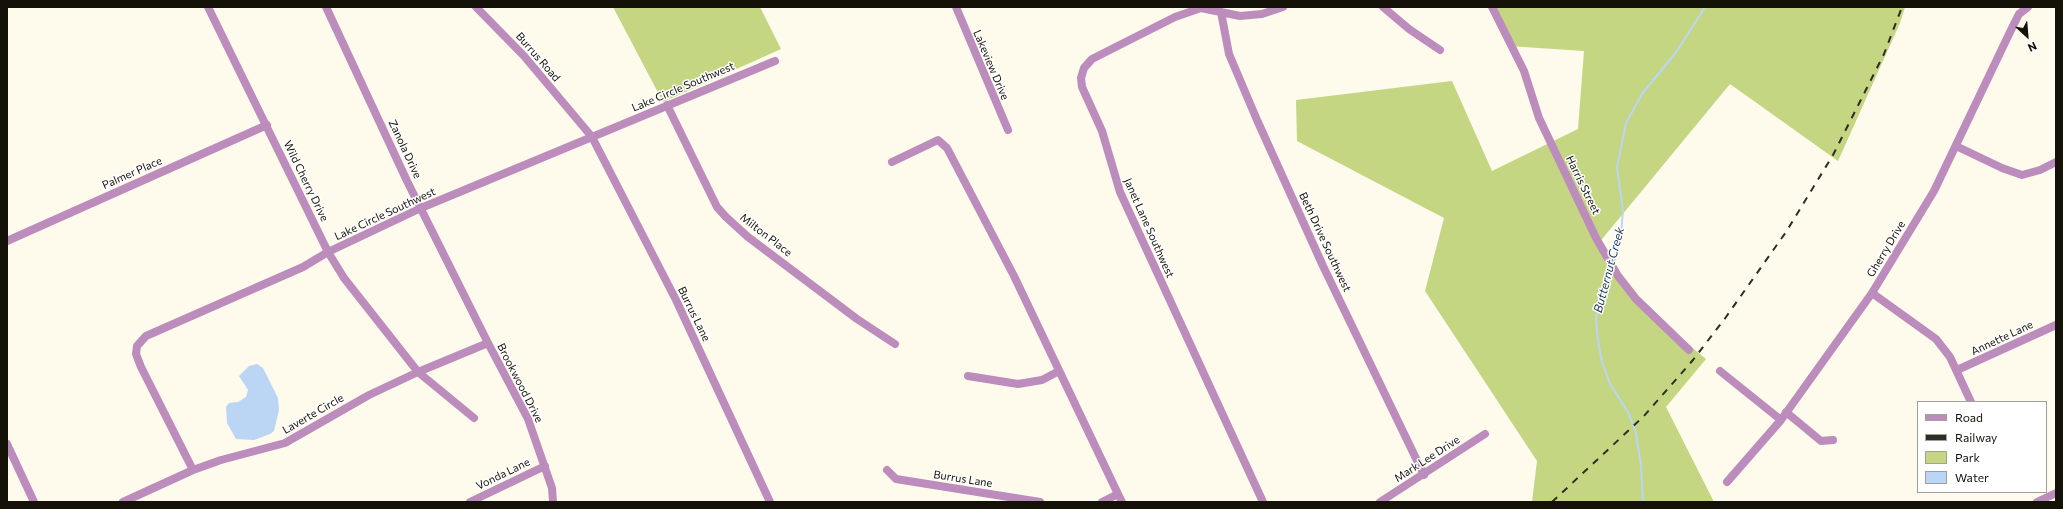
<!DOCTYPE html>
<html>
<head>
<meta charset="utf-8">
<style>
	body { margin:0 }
	#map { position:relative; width:2063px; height:509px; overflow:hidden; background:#fefaec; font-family:Commissioner,sans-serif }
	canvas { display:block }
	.frame { position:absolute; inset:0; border:8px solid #141109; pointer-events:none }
	.legend { position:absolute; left:1917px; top:401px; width:130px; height:92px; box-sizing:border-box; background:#fff; border:1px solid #a1a09d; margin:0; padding:5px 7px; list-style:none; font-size:12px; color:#141109 }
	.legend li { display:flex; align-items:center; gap:8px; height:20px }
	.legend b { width:20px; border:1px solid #a1a09d }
	.north { position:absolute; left:2007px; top:16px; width:40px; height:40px; -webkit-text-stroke:3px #fff; paint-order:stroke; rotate:154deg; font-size:11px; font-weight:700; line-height:16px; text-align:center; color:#141109 }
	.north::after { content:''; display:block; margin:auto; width:14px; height:18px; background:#141109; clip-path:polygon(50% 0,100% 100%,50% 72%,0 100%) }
</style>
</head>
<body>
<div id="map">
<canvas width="2063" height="509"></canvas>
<div class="frame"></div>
<ul class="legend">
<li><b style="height:5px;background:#bb8cbc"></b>Road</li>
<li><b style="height:5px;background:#2f2c23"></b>Railway</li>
<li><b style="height:11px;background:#c4d682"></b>Park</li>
<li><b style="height:11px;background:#bad6f4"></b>Water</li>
</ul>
<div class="north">N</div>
</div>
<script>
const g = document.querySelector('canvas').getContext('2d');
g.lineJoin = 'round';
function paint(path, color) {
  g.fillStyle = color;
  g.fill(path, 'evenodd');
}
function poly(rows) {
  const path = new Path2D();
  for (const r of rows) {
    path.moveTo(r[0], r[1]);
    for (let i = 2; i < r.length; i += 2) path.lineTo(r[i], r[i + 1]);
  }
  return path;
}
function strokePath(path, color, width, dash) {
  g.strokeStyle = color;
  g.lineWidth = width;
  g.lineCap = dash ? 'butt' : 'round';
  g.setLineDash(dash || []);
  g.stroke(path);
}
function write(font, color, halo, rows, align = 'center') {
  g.font = font + ' Commissioner,sans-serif';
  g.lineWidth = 3;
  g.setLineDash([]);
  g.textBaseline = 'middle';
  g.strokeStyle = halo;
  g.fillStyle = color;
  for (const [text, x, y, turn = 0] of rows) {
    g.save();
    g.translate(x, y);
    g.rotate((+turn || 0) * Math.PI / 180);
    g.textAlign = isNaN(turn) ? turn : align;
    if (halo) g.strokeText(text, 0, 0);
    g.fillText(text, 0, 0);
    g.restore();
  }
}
const green = poly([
	[613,7,760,7,781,49,663,102],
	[1490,7,1905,7,1900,23,1838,161,1730,84,1598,244,1655,317,1706,359,1666,407,1714,502,1532,502,1537,461,1425,291,1444,218,1297,141,1296,100,1452,81,1492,171,1578,129,1584,51,1509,46]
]);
const water = poly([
	[257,364,263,368,278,398,279,410,274,431,270,434,254,440,236,439,227,423,226,407,229,403,238,402,246,397,248,390,239,376,249,366]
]);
const stream = poly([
	[1614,263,1621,233,1623,211,1617,167,1626,123,1642,94,1677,51,1705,7],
	[1611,269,1598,307,1596,319,1598,341,1602,362,1610,384,1628,412,1636,433,1641,466,1643,502]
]);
const minor = poly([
	[208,7,328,252,344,278,418,372,474,418],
	[326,7,407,181,488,343,528,419,552,488,553,502],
	[476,7,524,56,592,137,676,300,770,502],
	[956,7,1008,130],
	[1383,7,1409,29,1440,50],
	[1492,7,1524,71,1539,118,1596,238,1618,276,1636,299,1689,350],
	[1221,12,1229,54,1257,120,1323,266,1424,475],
	[667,105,717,207,726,217,748,237,857,319,895,344],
	[1956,146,2002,168,2022,175,2040,170,2056,162],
	[892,162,938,140,947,148,1014,276,1118,494],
	[7,241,267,125],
	[1872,293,1936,339,1950,357,1971,402],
	[1957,370,2056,325],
	[1720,371,1781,420],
	[968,376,1018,384,1042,380,1059,371],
	[1786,412,1821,441,1833,440],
	[7,444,34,502],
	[193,470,141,367,136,354,137,346,146,336,303,267,328,252,421,208,775,61],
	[887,470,896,479,1040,502],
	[1727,482,1781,420,1872,293,1934,191,2011,30,2019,14,2028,7],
	[123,502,193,470,221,460,285,443,369,395,418,372,488,343],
	[470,502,545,466],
	[1102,502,1118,494,1122,502],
	[1263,502,1120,192,1102,131,1082,87,1081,78,1084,68,1092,59,1175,17,1201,8,1240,16,1262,14,1283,7],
	[1380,502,1485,434],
	[2037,502,2056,493]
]);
const rail = poly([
	[1552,502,1644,416,1693,360,1726,317,1786,232,1833,155,1884,54,1902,7]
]);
const streetNames = [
	["Burrus Road",538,57,49],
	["Lakeview Drive",991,65,67],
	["Lake Circle Southwest",683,87,-23],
	["Zanola Drive",405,149,65],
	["Palmer Place",132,173,-24],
	["Wild Cherry Drive",306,181,64],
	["Harris Street",1583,185,64],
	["Lake Circle Southwest",385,214,-25],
	["Janet Lane Southwest",1149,228,66],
	["Milton Place",766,235,38],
	["Beth Drive Southwest",1325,242,65],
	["Gherry Drive",1886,249,-59],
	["Burrus Lane",694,314,64],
	["Annette Lane",2002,338,-25],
	["Brookwood Drive",520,383,63],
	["Laverte Circle",313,414,-30],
	["Mark Lee Drive",1427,459,-33],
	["Vonda Lane",503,474,-26],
	["Burrus Lane",963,479,9]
];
const waterNames = [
	["Butternut Creek",1609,270,-75]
];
paint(green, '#c4d682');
paint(water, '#bad6f4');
strokePath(stream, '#bad6f4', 2);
strokePath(minor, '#bb8cbc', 8);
strokePath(rail, '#2f2c23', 2, [7, 7]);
write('11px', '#141109', '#fff', streetNames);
write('italic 12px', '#173553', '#fff', waterNames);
</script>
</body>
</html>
